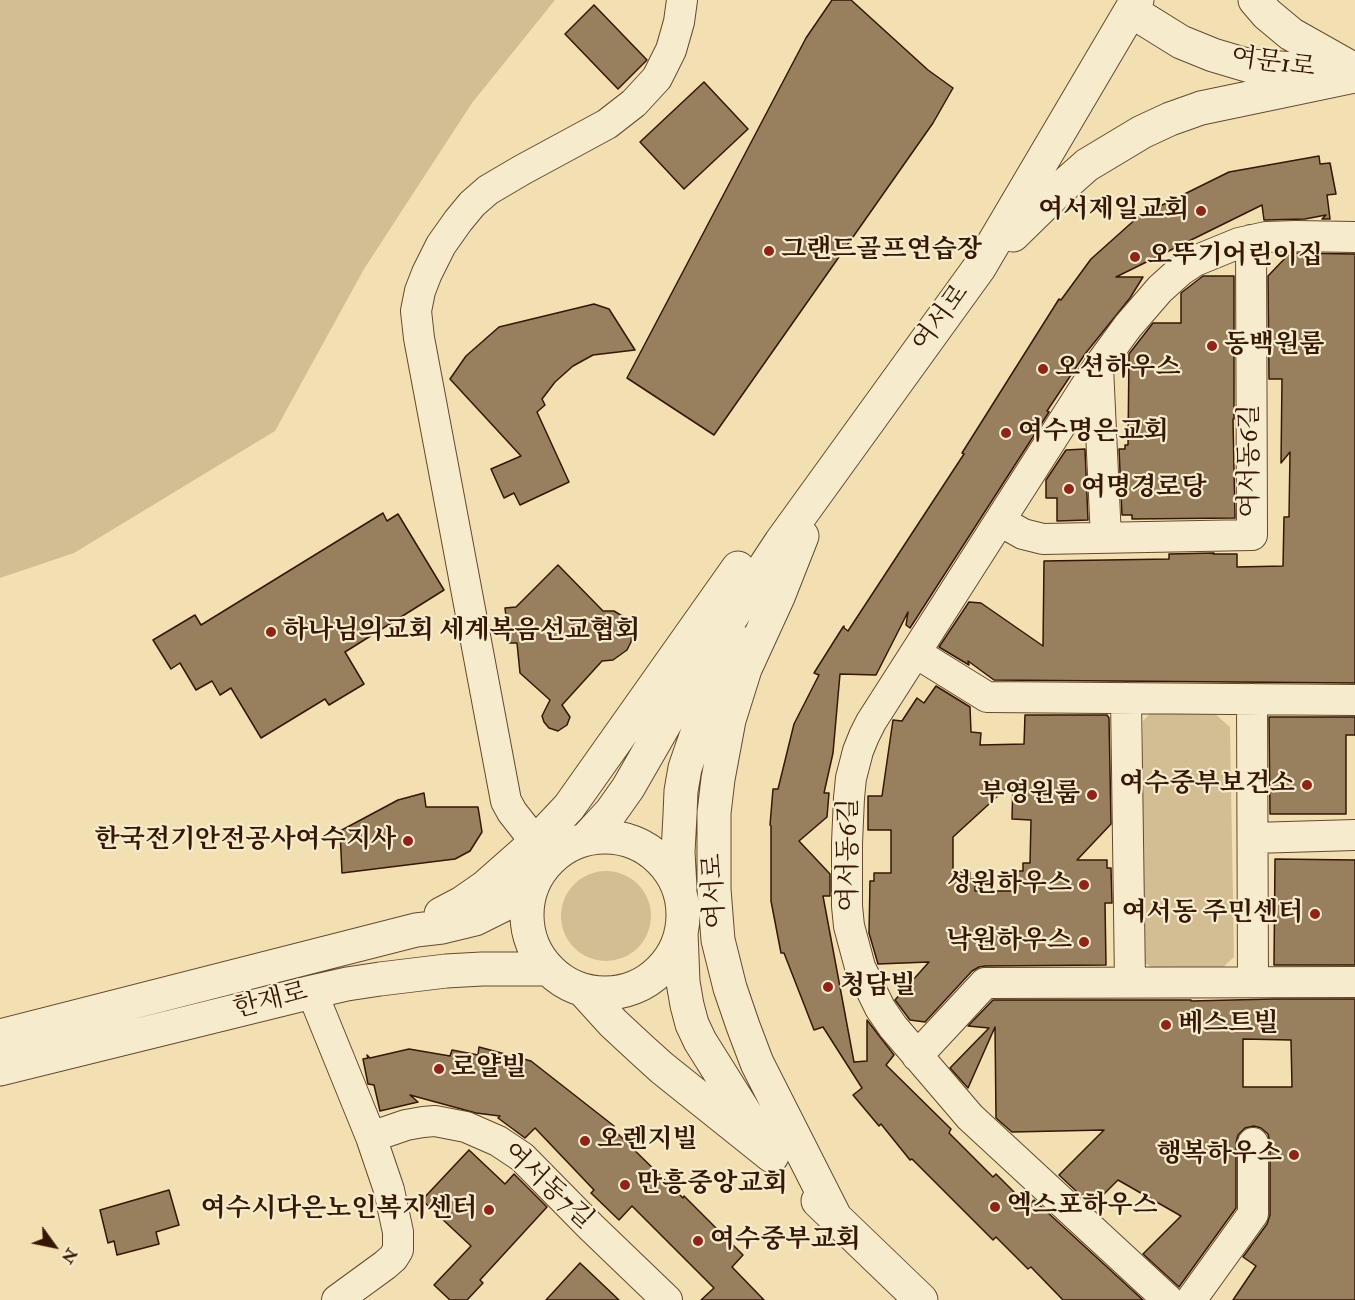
<!DOCTYPE html>
<html>
<head>
<meta charset="utf-8">
<style>
	body { margin:0 }
	#map { position:relative; width:1355px; height:1300px; overflow:hidden; background:#f3e0b2; font-family:"IM FELL Double Pica",serif }
	canvas { display:block }
	.north { position:absolute; left:24px; top:1216px; width:60px; height:60px; -webkit-text-stroke:4px #f7ebcd; paint-order:stroke; rotate:123deg; font-size:16px; font-weight:700; line-height:24px; text-align:center; color:#351703 }
	.north::after { content:''; display:block; margin:auto; width:21px; height:27px; background:#351703; clip-path:polygon(50% 0,100% 100%,50% 72%,0 100%) }
</style>
</head>
<body>
<div id="map">
<canvas width="1355" height="1300"></canvas>
<div class="north">N</div>
</div>
<script>
const g = document.querySelector('canvas').getContext('2d');
g.lineJoin = 'round';
function paint(path, color) {
  g.fillStyle = color;
  g.fill(path, 'evenodd');
}
function poly(rows) {
  const path = new Path2D();
  for (const r of rows) {
    if (r.length === 3) {
      path.moveTo(r[0] + r[2], r[1]);
      path.arc(r[0], r[1], r[2], 0, 2 * Math.PI);
      continue;
    }
    path.moveTo(r[0], r[1]);
    for (let i = 2; i < r.length; i += 2) path.lineTo(r[i], r[i + 1]);
  }
  return path;
}
function strokePath(path, color, width, dash) {
  g.strokeStyle = color;
  g.lineWidth = width;
  g.lineCap = dash ? 'butt' : 'round';
  g.setLineDash(dash || []);
  g.stroke(path);
}
function write(font, color, halo, rows, align = 'center') {
  g.font = font + ' "IM FELL Double Pica","Noto Serif KR",serif';
  g.lineWidth = 4.5;
  g.setLineDash([]);
  g.textBaseline = 'middle';
  g.strokeStyle = halo;
  g.fillStyle = color;
  for (const [text, x, y, turn = 0] of rows) {
    g.save();
    g.translate(x, y);
    g.rotate((+turn || 0) * Math.PI / 180);
    g.textAlign = isNaN(turn) ? turn : align;
    if (halo) g.strokeText(text, 0, 0);
    g.fillText(text, 0, 0);
    g.restore();
  }
}
const green = poly([
	[0,0,555,0,472,103,364,269,275,431,74,553,0,578],
	[1154,709,1214,713,1230,727,1234,957,1215,975,1160,973,1142,961,1143,721],
	[606,916,45]
]);
const building = poly([
	[832,0,851,0,928,70,953,88,933,123,714,435,627,378,806,38,832,0],
	[594,5,647,60,618,89,565,34,594,5],
	[704,82,748,129,684,189,640,142,704,82],
	[1319,156,1320,164,1330,163,1336,194,1327,195,1330,219,1322,219,1326,215,1305,219,1264,220,1262,205,1116,277,1143,277,1130,298,1085,354,1047,411,1049,412,910,628,906,625,908,612,876,675,840,674,833,753,824,793,829,793,827,817,799,841,830,874,830,896,823,896,854,1062,867,1061,867,1020,894,1055,886,1065,951,1129,949,1133,993,1177,996,1174,1028,1206,1034,1200,1143,1300,1063,1300,1031,1267,1028,1269,996,1237,993,1240,912,1159,910,1160,881,1124,879,1126,853,1095,862,1088,823,1027,814,1030,784,953,781,953,771,901,771,826,770,825,773,789,778,789,794,724,819,675,814,673,843,627,844,626,844,628,848,631,964,454,962,453,1059,299,1061,300,1091,259,1138,217,1229,172,1319,156],
	[1290,253,1355,254,1355,683,994,680,968,661,969,665,939,647,969,602,981,603,1043,646,1044,561,1169,559,1169,554,1214,553,1213,554,1237,554,1237,567,1283,566,1284,517,1289,517,1290,452,1281,463,1282,379,1269,379,1268,276,1290,253],
	[1203,276,1234,276,1234,419,1233,419,1235,518,1132,519,1132,515,1122,515,1119,449,1125,449,1125,445,1128,445,1129,354,1153,323,1181,323,1181,293,1203,276],
	[594,304,609,309,635,350,593,355,573,366,555,382,542,399,545,405,537,412,569,482,520,505,514,493,504,498,491,469,521,456,450,379,466,356,499,327,594,304],
	[1085,449,1088,520,1057,521,1057,498,1046,498,1046,480,1066,450,1085,449],
	[383,513,387,521,398,514,444,590,345,652,364,684,329,705,325,699,261,738,231,688,220,695,212,681,196,690,180,663,171,669,153,640,195,615,201,625,383,513],
	[558,565,603,611,614,611,627,619,632,633,631,642,627,650,613,660,602,661,562,705,570,717,567,725,558,731,549,728,544,722,542,716,550,700,520,673,517,643,509,643,505,608,516,607,558,565],
	[936,686,970,707,971,732,981,733,980,745,1024,744,1025,715,1107,715,1109,718,1111,824,1077,860,1107,860,1107,868,1111,868,1112,903,1105,903,1106,965,985,966,979,967,972,971,925,1022,910,1020,895,1000,929,962,878,964,869,933,870,881,874,881,874,873,891,873,891,830,868,830,868,796,882,796,893,720,902,721,917,698,924,703,936,686],
	[1013,782,1012,819,1031,820,1030,863,1023,863,1023,871,1017,871,1017,891,975,891,975,879,970,879,970,872,953,872,953,837,1013,782],
	[1269,717,1355,717,1355,735,1346,735,1346,814,1270,814,1269,717],
	[424,793,426,807,478,807,482,832,470,851,455,859,342,873,340,831,398,800,424,793],
	[1275,859,1355,860,1355,965,1274,965,1275,859],
	[1274,999,1355,999,1355,1300,1233,1300,1256,1266,1243,1257,1267,1224,1270,1215,1270,1143,1268,1134,1261,1128,1254,1126,1245,1128,1238,1135,1236,1143,1236,1208,1179,1287,1143,1254,1181,1216,1118,1180,1092,1206,1059,1175,1104,1130,1012,1132,996,1118,995,1027,968,1088,950,1068,989,1028,968,1026,993,1000,1191,1000,1191,1001,1274,999],
	[1243,1039,1291,1040,1292,1087,1243,1087,1243,1039],
	[479,1047,531,1061,614,1126,612,1128,683,1198,684,1196,743,1255,732,1267,764,1300,701,1300,714,1288,632,1206,619,1220,591,1193,594,1190,535,1128,525,1138,498,1118,500,1116,476,1113,410,1095,418,1102,380,1111,374,1085,368,1084,363,1059,368,1058,367,1055,370,1058,409,1049,450,1056,452,1050,478,1055,479,1047],
	[469,1150,505,1184,514,1174,547,1207,480,1280,483,1283,467,1300,450,1300,434,1285,471,1246,422,1200,469,1150],
	[169,1190,179,1225,156,1232,159,1244,117,1255,114,1241,108,1243,100,1210,169,1190],
	[580,1263,619,1300,546,1300,580,1263]
]);
const minor = poly([
	[1098,367,1106,538],
	[1000,521,1023,534,1043,539,1252,535,1251,240],
	[916,653,987,697,1355,700],
	[1126,698,1130,982],
	[1252,699,1253,982],
	[1253,838,1355,835],
	[549,859,512,812,506,801,419,338,416,311,420,291,427,273,441,245,458,221,472,204,488,190,522,170,607,124,634,103,657,78,671,50,679,22,682,0],
	[312,992,371,1137,406,1125,423,1122,435,1121,466,1127,498,1141,522,1157,591,1227,667,1300],
	[917,1056,985,983,1355,982],
	[337,1300,385,1265,393,1258,398,1250,398,1232,389,1190,371,1137],
	[1168,1300,970,1117,893,1027,880,1008,860,967,849,926,847,906,847,843,849,798,851,778,858,751,864,736,871,722,1098,367,1128,326,1160,289,1180,271,1195,261,1239,243,1266,237,1296,236,1355,237],
	[1191,1300,1253,1214,1253,1143]
]);
const tertiary = poly([
	[1255,0,1267,14,1291,34,1353,69],
	[1131,11,1181,42,1213,55,1250,66,1326,71],
	[1013,235,1061,188,1087,165,1142,132,1170,119,1201,108,1355,76],
	[802,536,778,597,745,669,729,720,718,779,714,813,714,889,718,940,730,988,743,1026,757,1063,835,1217],
	[605,915,78],
	[587,838,611,812,628,788,690,680,781,542,979,268,1137,0],
	[680,888,678,852,680,815,681,791,685,768,710,696,736,641],
	[441,914,462,903,485,887,536,842,569,807,738,568],
	[584,991,613,1023,641,1049,662,1068,772,1156,700,1041,692,1024,687,1005,683,982,681,932],
	[0,1036,416,930,442,927,475,919,505,904,532,887],
	[0,1069,312,992,347,984,380,979,446,971,482,969,548,969],
	[818,1201,921,1300]
]);
const markers = [
	[1201,211,6,"#8f2418"],
	[769,251,6,"#8f2418"],
	[1135,257,6,"#8f2418"],
	[1212,346,6,"#8f2418"],
	[1043,369,6,"#8f2418"],
	[1006,433,6,"#8f2418"],
	[1069,489,6,"#8f2418"],
	[271,632,6,"#8f2418"],
	[1307,785,6,"#8f2418"],
	[1092,795,6,"#8f2418"],
	[408,841,6,"#8f2418"],
	[1084,885,6,"#8f2418"],
	[1315,914,6,"#8f2418"],
	[1084,942,6,"#8f2418"],
	[828,987,6,"#8f2418"],
	[1166,1025,6,"#8f2418"],
	[439,1069,6,"#8f2418"],
	[585,1141,6,"#8f2418"],
	[1294,1155,6,"#8f2418"],
	[625,1185,6,"#8f2418"],
	[995,1207,6,"#8f2418"],
	[489,1210,6,"#8f2418"],
	[698,1241,6,"#8f2418"]
];
const streetNames = [
	["여문1로",1273,64,8],
	["여서로",942,319,-54],
	["여서동6길",1251,461,-90],
	["여서동6길",850,855,-90],
	["여서로",716,891,-93],
	["한재로",271,1002,-14],
	["여서동7길",547,1187,43]
];
const poiNames = [
	["여서제일교회",1189,211,"right"],
	["그랜드골프연습장",781,251],
	["오뚜기어린이집",1147,257],
	["동백원룸",1224,346],
	["오션하우스",1055,369],
	["여수명은교회",1018,433],
	["여명경로당",1081,489],
	["하나님의교회 세계복음선교협회",283,632],
	["여수중부보건소",1295,785,"right"],
	["부영원룸",1080,795,"right"],
	["한국전기안전공사여수지사",396,841,"right"],
	["성원하우스",1072,885,"right"],
	["여서동 주민센터",1303,914,"right"],
	["낙원하우스",1072,942,"right"],
	["청담빌",840,987],
	["베스트빌",1178,1025],
	["로얄빌",451,1069],
	["오렌지빌",597,1141],
	["행복하우스",1282,1155,"right"],
	["만흥중앙교회",637,1185],
	["엑스포하우스",1007,1207],
	["여수시다은노인복지센터",477,1210,"right"],
	["여수중부교회",710,1241]
];
paint(green, '#d3be94');
paint(building, '#98805e');
strokePath(building, '#351703', 1.5);
strokePath(minor, '#64492f', 32);
strokePath(tertiary, '#64492f', 35);
strokePath(minor, '#f7ebcd', 30);
strokePath(tertiary, '#f7ebcd', 33);
for (const [x, y, r, color] of markers) {
  const dot = new Path2D();
  dot.arc(x, y, r, 0, 2 * Math.PI);
  g.fillStyle = color;
  g.fill(dot);
  strokePath(dot, '#f7ebcd', 2);
}
write('26px', '#351703', '#f7ebcd', streetNames);
write('bold 26px', '#351703', '#f7ebcd', poiNames, 'left');
</script>
</body>
</html>
